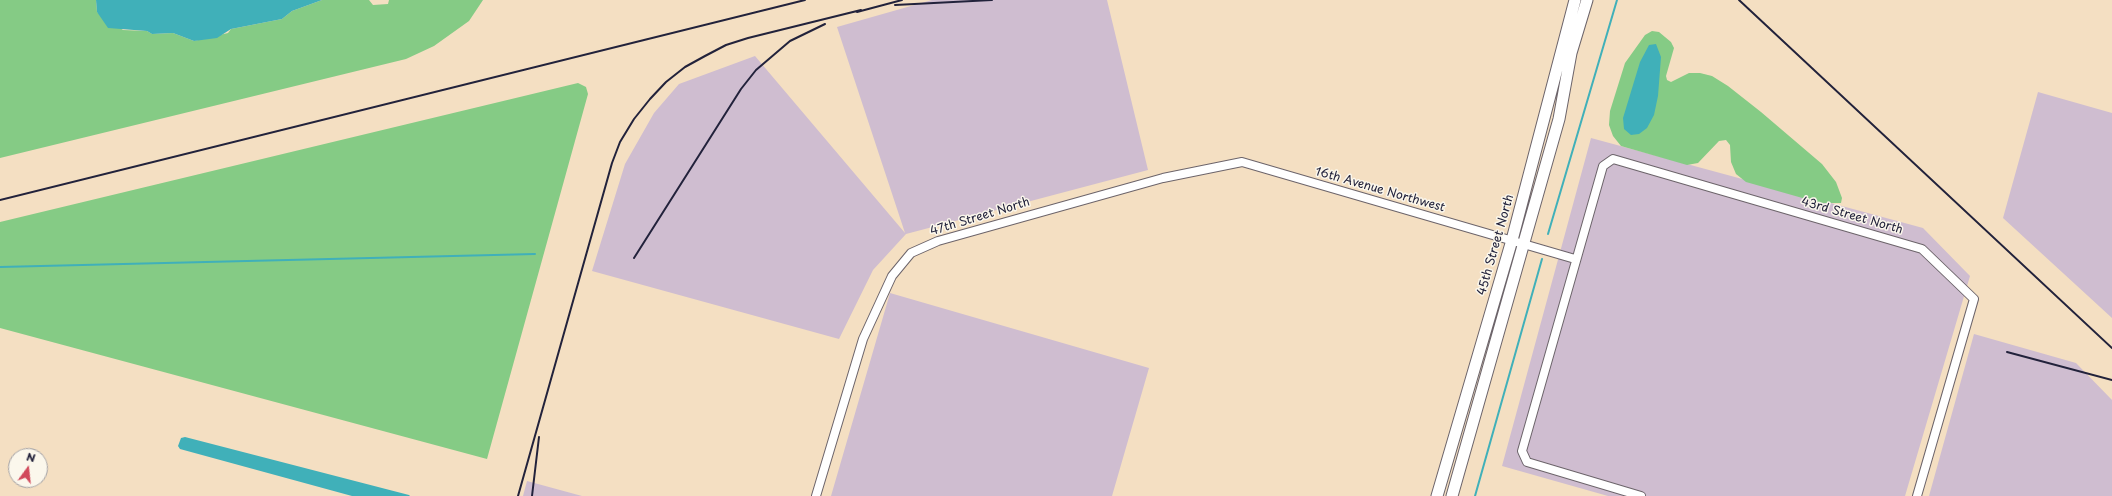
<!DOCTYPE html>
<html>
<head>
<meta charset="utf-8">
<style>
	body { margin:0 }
	#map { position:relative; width:2112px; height:496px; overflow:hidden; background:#f4dfc2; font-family:"Playpen Sans",sans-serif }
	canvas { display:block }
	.north { position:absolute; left:8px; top:448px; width:40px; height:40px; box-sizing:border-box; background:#fbf7ec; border:1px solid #a4a2a5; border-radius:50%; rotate:15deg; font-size:11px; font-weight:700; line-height:16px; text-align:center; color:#22223b }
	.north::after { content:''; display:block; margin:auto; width:14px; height:18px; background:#d1495b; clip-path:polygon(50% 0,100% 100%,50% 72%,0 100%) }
</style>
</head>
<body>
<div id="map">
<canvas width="2112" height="496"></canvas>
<div class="north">N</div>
</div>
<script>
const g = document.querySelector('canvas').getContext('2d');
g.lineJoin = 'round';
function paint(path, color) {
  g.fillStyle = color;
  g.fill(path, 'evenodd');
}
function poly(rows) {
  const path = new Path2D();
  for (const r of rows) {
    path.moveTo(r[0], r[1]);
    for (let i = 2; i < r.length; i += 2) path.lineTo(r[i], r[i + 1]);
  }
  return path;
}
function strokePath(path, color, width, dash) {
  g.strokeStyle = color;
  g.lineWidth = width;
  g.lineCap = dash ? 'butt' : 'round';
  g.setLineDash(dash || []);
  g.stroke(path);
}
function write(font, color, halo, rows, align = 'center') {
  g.font = font + ' "Playpen Sans",sans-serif';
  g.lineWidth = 3;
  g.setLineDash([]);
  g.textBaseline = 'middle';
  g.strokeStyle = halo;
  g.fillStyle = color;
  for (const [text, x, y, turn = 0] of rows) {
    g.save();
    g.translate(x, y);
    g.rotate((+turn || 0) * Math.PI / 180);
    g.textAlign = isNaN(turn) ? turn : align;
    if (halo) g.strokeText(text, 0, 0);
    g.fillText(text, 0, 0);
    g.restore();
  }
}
const industrial = poly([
	[932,0,1107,0,1148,170,906,234,873,270,839,339,592,271,625,164,654,113,679,84,755,56,905,233,837,27],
	[2038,92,2112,113,2112,318,2003,218],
	[1591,138,1923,228,1970,276,1905,496,1608,496,1502,466],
	[890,293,1149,368,1112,496,831,496],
	[1974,334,2076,363,2112,400,2112,496,1929,496],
	[527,481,582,496,523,496]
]);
const green = poly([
	[0,0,96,0,97,12,123,30,147,31,152,34,173,33,194,41,228,33,231,29,282,19,292,11,322,0,369,0,373,5,388,4,389,0,483,0,469,21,434,46,406,59,0,158],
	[1652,31,1659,32,1671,42,1674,48,1666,76,1667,80,1671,82,1689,73,1700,73,1712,76,1728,86,1761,112,1822,164,1836,182,1842,198,1841,203,1820,203,1746,182,1736,174,1731,162,1730,145,1726,140,1719,141,1698,163,1687,165,1621,146,1613,136,1609,125,1610,111,1625,63,1645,35],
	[578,83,586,87,588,94,487,459,0,328,0,222]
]);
const water = poly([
	[96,0,322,0,292,11,282,19,231,29,217,38,194,41,173,33,152,34,147,31,108,28,97,12],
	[1656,44,1661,57,1658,96,1654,115,1647,128,1639,134,1631,135,1624,129,1623,118,1640,62,1649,45],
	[185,437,409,495,410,496,352,496,180,449,178,446,181,438]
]);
const stream = poly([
	[1548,234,1617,0],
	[0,267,535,254],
	[1475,496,1542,259]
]);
const street = poly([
	[816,496,863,339,892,276,911,253,938,241,1163,178,1242,162,1575,259],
	[1641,496,1527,462,1522,451,1603,166,1613,159,1922,249,1974,299,1917,496]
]);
const secondary = poly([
	[1437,496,1512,240,1575,0],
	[1452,496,1559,119,1571,53,1587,0]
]);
const rail = poly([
	[1739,0,2112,348],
	[895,5,992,0],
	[857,12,902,0],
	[0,200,805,0],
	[634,258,741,89,756,70,790,41,825,24],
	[2007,352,2112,380],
	[518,496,612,163,620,142,634,119,650,99,666,82,685,67,705,56,726,45,748,38,861,10],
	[532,496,539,437]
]);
const streetNames = [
	["16th Avenue Northwest",1380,190,16],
	["43rd Street North",1852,216,16],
	["47th Street North",980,217,-17],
	["45th Street North",1496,245,-74]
];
paint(industrial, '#cfbdd0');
paint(green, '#85cb85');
paint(water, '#40b0b9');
strokePath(stream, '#40b0b9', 2);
strokePath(street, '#6c646a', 10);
strokePath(secondary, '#6c646a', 13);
strokePath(street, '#fff', 8);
strokePath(secondary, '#fff', 11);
strokePath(rail, '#22223b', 2);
write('12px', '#22223b', '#fbf7ec', streetNames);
</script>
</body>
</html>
